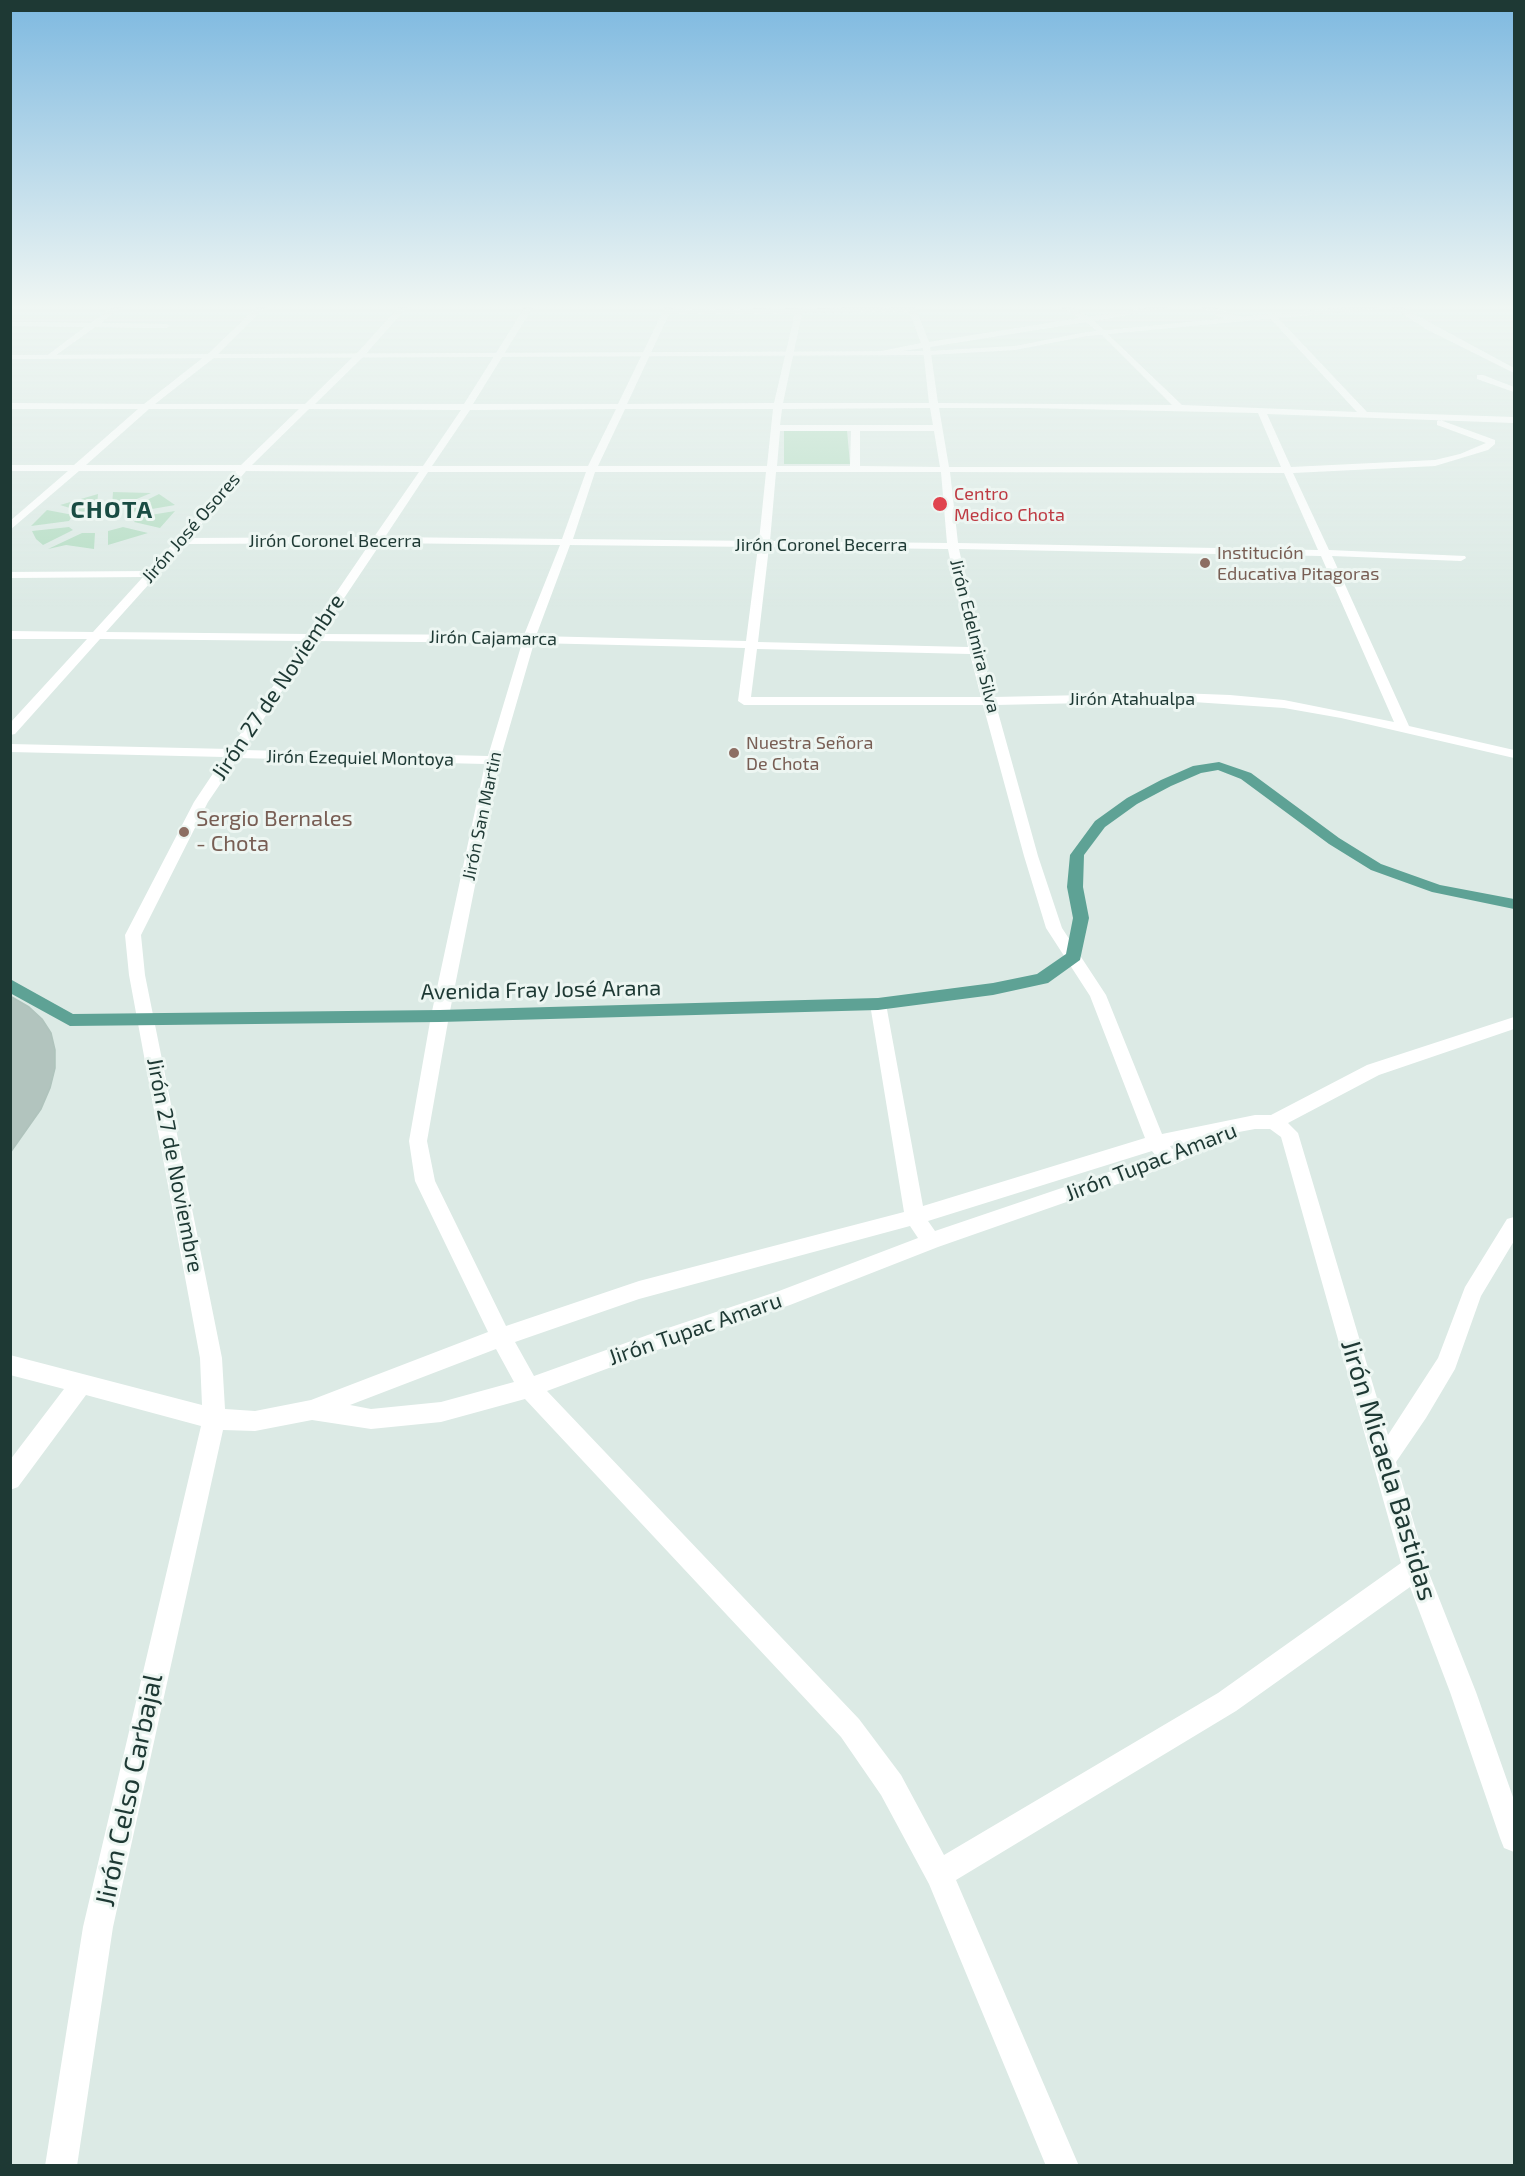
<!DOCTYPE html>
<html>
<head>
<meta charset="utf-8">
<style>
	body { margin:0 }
	#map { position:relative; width:1525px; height:2176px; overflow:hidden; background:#dceae5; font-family:"Exo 2",sans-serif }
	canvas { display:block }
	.frame { position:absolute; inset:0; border:12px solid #1e3934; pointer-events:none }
</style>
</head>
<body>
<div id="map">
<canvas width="1525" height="2176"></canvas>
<div class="frame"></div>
</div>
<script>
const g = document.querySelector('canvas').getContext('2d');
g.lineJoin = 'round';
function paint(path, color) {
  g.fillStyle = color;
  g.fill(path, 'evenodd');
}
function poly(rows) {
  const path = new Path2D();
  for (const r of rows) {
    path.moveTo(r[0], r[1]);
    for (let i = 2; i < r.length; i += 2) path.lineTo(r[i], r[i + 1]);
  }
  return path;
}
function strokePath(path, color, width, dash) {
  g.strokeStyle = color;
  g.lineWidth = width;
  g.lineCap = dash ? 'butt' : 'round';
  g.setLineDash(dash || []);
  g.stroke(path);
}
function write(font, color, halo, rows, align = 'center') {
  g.font = font + ' "Exo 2",sans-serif';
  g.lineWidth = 6;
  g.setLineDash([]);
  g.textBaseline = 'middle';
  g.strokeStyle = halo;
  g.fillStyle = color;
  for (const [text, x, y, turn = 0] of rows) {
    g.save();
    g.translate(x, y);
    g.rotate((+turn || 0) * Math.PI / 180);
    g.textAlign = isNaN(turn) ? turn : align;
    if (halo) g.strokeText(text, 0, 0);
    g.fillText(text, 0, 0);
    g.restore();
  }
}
const green = poly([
	[784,430,847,430,850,464,784,464],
	[113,492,151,493,120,506,112,506],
	[98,494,97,507,83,512,60,505],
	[159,494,175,505,135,512,131,508],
	[47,510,73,515,69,521,31,526],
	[175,511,160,528,134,522,138,517],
	[69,527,73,530,43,545,36,539,32,531],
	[123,527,148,533,108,545,108,531],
	[82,533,95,533,94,549,66,545,48,549]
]);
const building = poly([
	[10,996,29,1007,42,1019,51,1033,55,1050,55,1068,50,1088,41,1109,10,1153,10,996]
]);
const minor = poly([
	[113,307,121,307,101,323,166,324,170,326,166,328,95,327,52,358,48,356,49,354,85,327,10,326,10,322,91,323,113,307],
	[257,307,265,307,215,357,155,404,305,404,358,352,399,307,407,307,364,356,315,404,464,404,525,307,533,307,473,404,618,404,665,307,673,307,671,310,915,307,929,342,1080,318,1061,307,1070,307,1089,317,1152,307,1169,307,1094,321,1182,405,1357,412,1268,316,1272,314,1351,307,1378,307,1374,309,1278,318,1367,412,1514,417,1514,423,1267,414,1291,467,1435,460,1460,454,1486,443,1437,425,1437,421,1440,420,1495,440,1495,444,1488,450,1435,466,1293,473,1329,550,1465,556,1466,558,1461,561,1332,556,1409,726,1514,750,1514,758,1341,718,1284,708,1178,701,996,705,1038,856,1062,928,1106,995,1162,1134,1255,1115,1271,1115,1367,1065,1514,1017,1514,1029,1379,1075,1288,1123,1298,1133,1388,1435,1438,1358,1465,1287,1507,1219,1514,1217,1514,1241,1481,1296,1455,1369,1426,1418,1396,1462,1427,1568,1476,1692,1514,1800,1514,1852,1504,1848,1500,1838,1450,1692,1410,1587,1236,1711,956,1880,1079,2166,1046,2166,929,1884,881,1795,841,1737,525,1399,441,1422,371,1429,312,1420,255,1431,223,1430,113,1927,77,2166,45,2166,83,1927,201,1426,86,1395,18,1487,10,1490,10,1460,64,1389,10,1375,10,1355,202,1405,200,1358,129,975,125,935,194,802,224,757,10,752,10,744,230,749,304,641,100,639,15,734,10,735,10,723,87,639,10,639,10,631,93,632,143,577,10,578,10,572,149,571,236,471,79,471,10,530,10,521,68,471,10,471,10,465,74,465,138,409,10,409,10,403,144,404,209,353,257,307],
	[909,311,921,343,877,352,881,354,923,348,929,403,783,403,802,313,909,311],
	[795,313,774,403,627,404,669,314,795,313],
	[1086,322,1101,334,1172,405,938,403,930,347,1086,322],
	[930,408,933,425,780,425,782,409,930,408],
	[939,408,1029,408,1258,413,1281,467,949,467,939,408],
	[149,409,299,409,241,465,86,465,149,409],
	[309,409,461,410,423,466,252,465,309,409],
	[616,409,588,466,432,466,470,410,616,409],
	[625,409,773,409,767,466,598,466,625,409],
	[780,431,851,431,850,466,777,466,780,431],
	[860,431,934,431,940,467,860,466,860,431],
	[246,471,419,472,374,537,190,538,246,471],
	[428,472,586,472,562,539,385,537,428,472],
	[595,472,766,472,759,541,573,539,595,472],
	[776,472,941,472,947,543,770,541,776,472],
	[950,472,1284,473,1318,550,958,543,950,472],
	[370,543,308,634,106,632,185,544,370,543],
	[381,543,560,545,524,635,320,634,381,543],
	[570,545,758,547,746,641,536,636,570,545],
	[769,547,948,549,968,647,758,642,769,547],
	[959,549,1321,556,1394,722,1284,700,1230,695,1178,693,994,697,981,651,959,549],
	[315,641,522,643,488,756,243,750,315,641],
	[534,643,745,648,738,701,744,705,983,705,1024,856,1046,928,1090,996,1145,1138,923,1206,886,1004,884,1000,872,1000,870,1004,904,1212,639,1281,506,1326,435,1181,427,1141,449,1016,500,760,534,643],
	[757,649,970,654,981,697,751,697,757,649],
	[238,758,485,764,431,1016,409,1141,415,1181,488,1332,311,1400,255,1411,225,1409,222,1358,145,975,141,935,208,802,238,758],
	[1255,1129,1270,1129,1281,1137,1401,1563,1218,1693,944,1855,901,1775,859,1719,547,1391,660,1349,790,1305,938,1247,1175,1164,1227,1141,1228,1134,1255,1129],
	[1185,1143,1172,1149,1170,1146,1185,1143],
	[1152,1151,1156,1156,935,1231,928,1221,1152,1151],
	[910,1226,918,1238,779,1291,659,1331,534,1376,515,1342,639,1299,910,1226],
	[496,1349,514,1382,441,1402,371,1409,350,1405,496,1349],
	[1202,307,1212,307,1245,318,1241,320,1220,317,1202,307],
	[1392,307,1401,307,1514,368,1514,373,1426,329,1392,307],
	[1477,375,1483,375,1514,387,1514,392,1477,379,1477,375]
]);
const tertiary = poly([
	[1272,314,1276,316,1275,318,1087,336,1015,350,929,355,10,359,10,355,929,351,1015,346,1087,332,1272,314]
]);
const primary = poly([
	[1219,762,1251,773,1339,838,1381,864,1440,885,1514,899,1514,909,1432,892,1371,870,1329,844,1241,779,1218,770,1201,773,1171,786,1137,804,1105,827,1084,855,1083,887,1089,918,1080,960,1048,983,993,995,878,1010,440,1022,70,1026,10,993,10,979,73,1014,440,1010,878,998,993,983,1037,974,1066,954,1073,918,1067,887,1070,855,1095,821,1127,798,1161,780,1193,766,1219,762]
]);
const markers = [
	[940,504,8,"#e0444e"],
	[1205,563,6,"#8d6e63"],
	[734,753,6,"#8d6e63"],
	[184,832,6,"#8d6e63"]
];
const farHealthnames = [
	["Centro",954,494],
	["Medico Chota",954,515]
];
const farStreetnames = [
	["Jirón José Osores",191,528,-49],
	["Jirón Coronel Becerra",335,541],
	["Jirón Coronel Becerra",821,545],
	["Jirón Edelmira Silva",975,636,76],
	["Jirón Cajamarca",493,638,1],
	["Jirón Atahualpa",1132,699],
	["Jirón Ezequiel Montoya",360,758,1],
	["Jirón San Martin",482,816,-78]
];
const farEducationnames = [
	["Institución",1217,553],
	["Educativa Pitagoras",1217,574],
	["Nuestra Señora",746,743],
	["De Chota",746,764]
];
const streetNames = [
	["Jirón 27 de Noviembre",278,687,-56],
	["Avenida Fray José Arana",541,990,-1],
	["Jirón Tupac Amaru",1151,1162,-21],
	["Jirón 27 de Noviembre",175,1165,79],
	["Jirón Tupac Amaru",695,1329,-19]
];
const educationNames = [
	["Sergio Bernales",196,819],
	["- Chota",196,844]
];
const farDistrictnames = [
	["CHOTA",112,510]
];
const nearStreetnames = [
	["Jirón Micaela Bastidas",1389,1470,73],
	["Jirón Celso Carbajal",129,1790,-78]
];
paint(green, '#b3dcc2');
paint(building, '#b2c4be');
strokePath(building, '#afc3bc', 1.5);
paint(minor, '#fff');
paint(tertiary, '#fff');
paint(primary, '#5ea295');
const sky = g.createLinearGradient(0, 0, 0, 611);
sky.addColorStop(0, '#7eb9e0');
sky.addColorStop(0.5, '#eff6f3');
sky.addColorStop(1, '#eff6f300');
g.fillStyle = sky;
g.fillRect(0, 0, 1525, 611);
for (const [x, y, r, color] of markers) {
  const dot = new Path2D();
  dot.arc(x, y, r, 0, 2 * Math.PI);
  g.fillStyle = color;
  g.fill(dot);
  strokePath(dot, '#edf6f2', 2);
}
write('18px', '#be3a42', '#edf6f2', farHealthnames, 'left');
write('18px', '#1e3934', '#edf6f2', farStreetnames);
write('18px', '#785e54', '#edf6f2', farEducationnames, 'left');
write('22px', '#1e3934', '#edf6f2', streetNames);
write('22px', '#785e54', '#edf6f2', educationNames, 'left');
g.letterSpacing = '1.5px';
write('bold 24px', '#194c43', '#edf6f2', farDistrictnames);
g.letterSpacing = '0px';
write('27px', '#1e3934', '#edf6f2', nearStreetnames);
</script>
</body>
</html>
